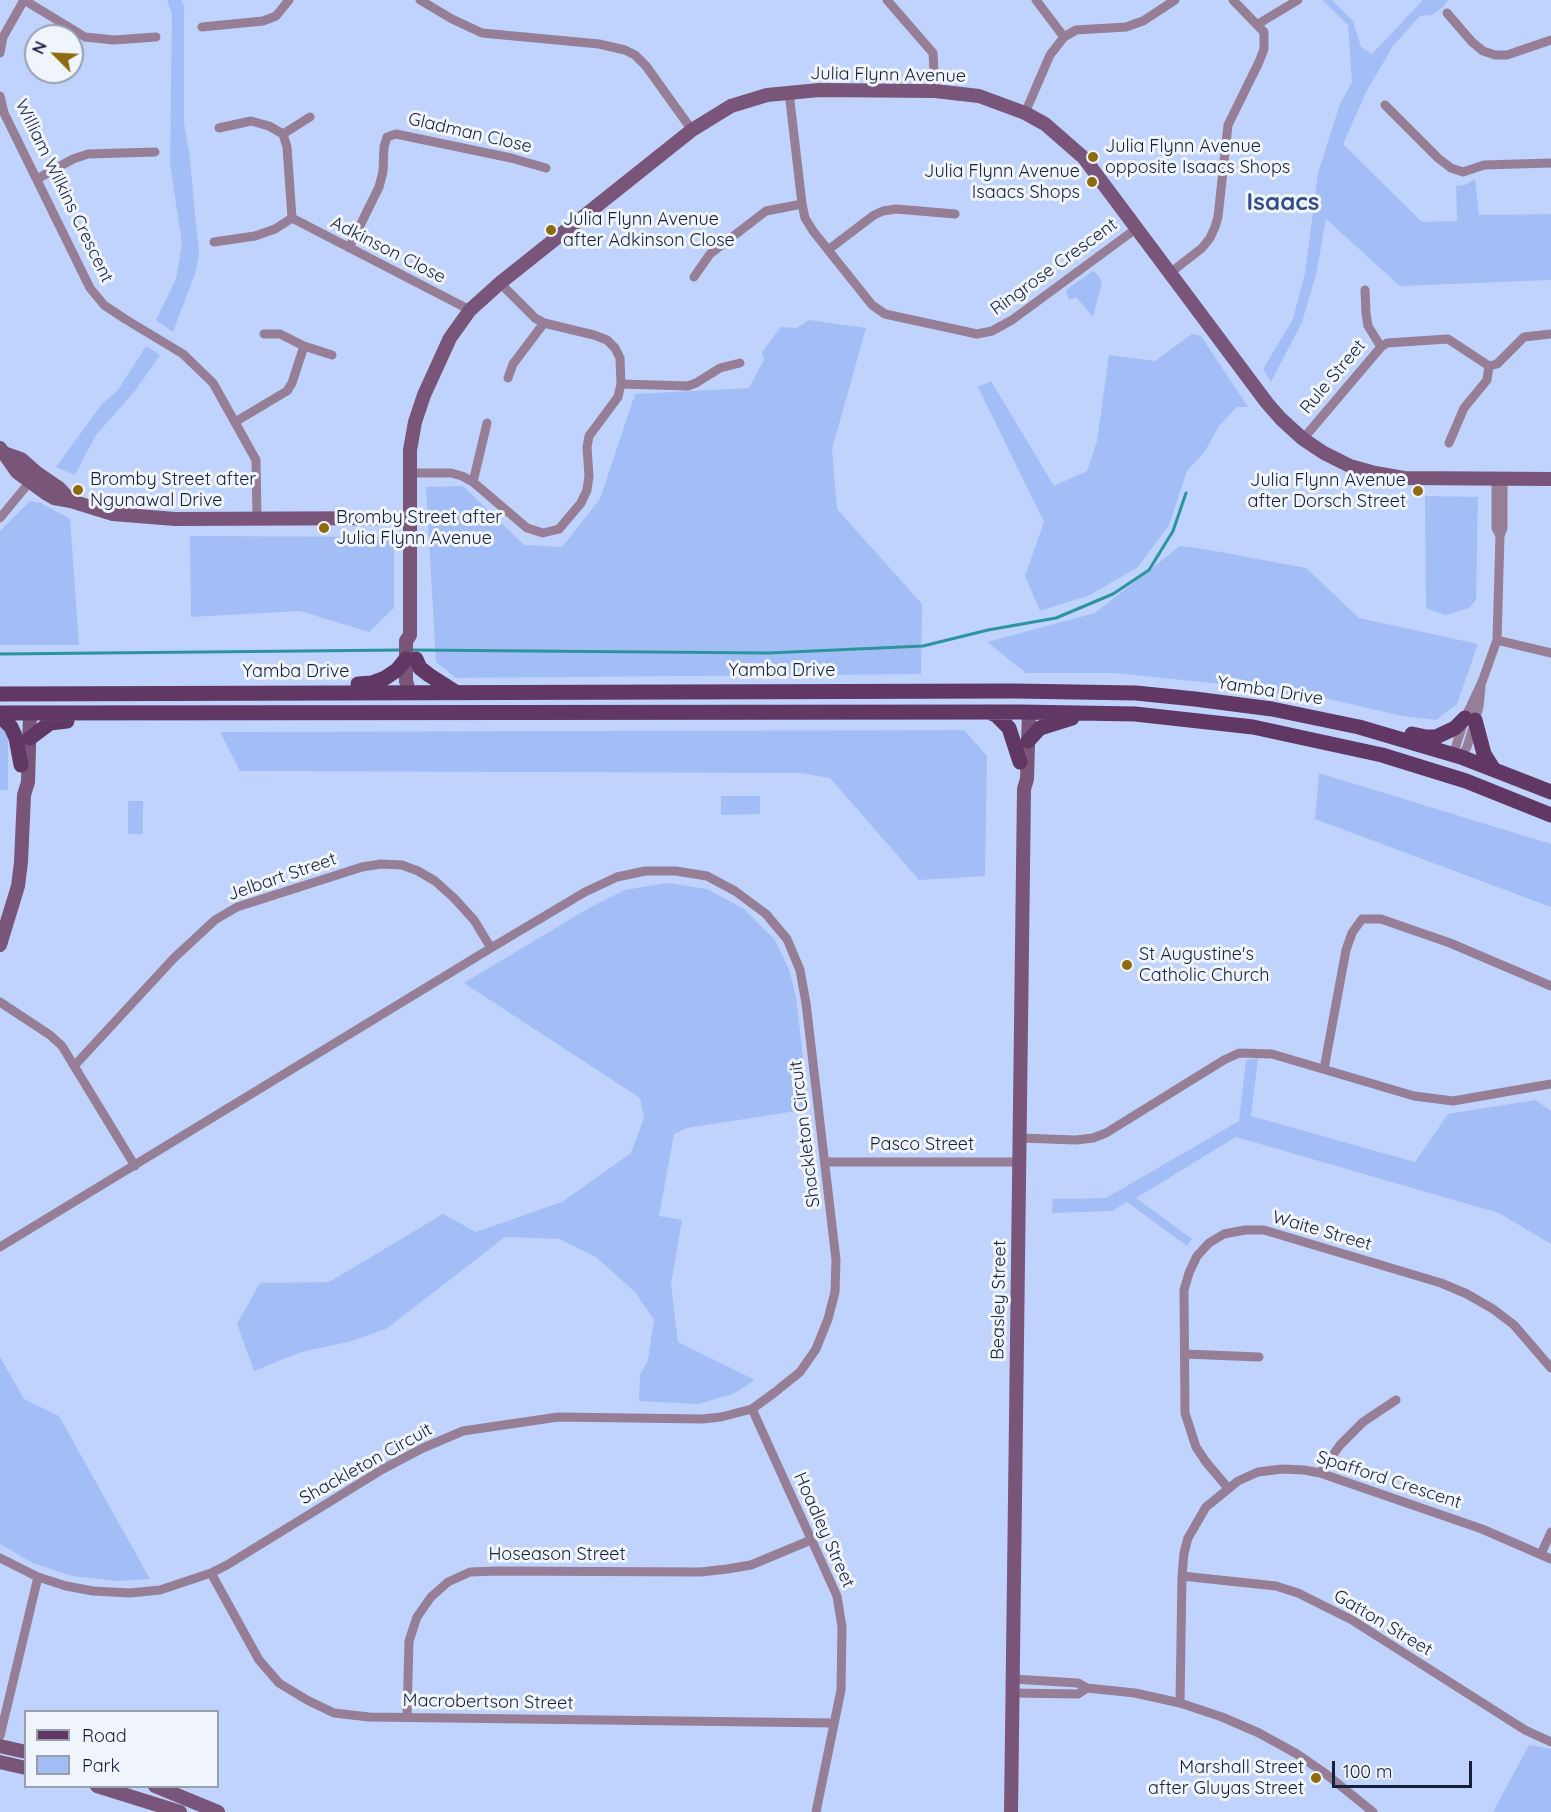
<!DOCTYPE html>
<html>
<head>
<meta charset="utf-8">
<style>
	body { margin:0 }
	#map { position:relative; width:1551px; height:1812px; overflow:hidden; background:#bfd3fd; font-family:Quicksand,sans-serif }
	canvas { display:block }
	.legend { position:absolute; left:24px; top:1710px; width:195px; height:78px; box-sizing:border-box; background:#f0f4fb; border:2px solid #989fae; margin:0; padding:8px 10px; list-style:none; font-size:18px; color:#15203a }
	.legend li { display:flex; align-items:center; gap:12px; height:30px }
	.legend b { width:30px; border:2px solid #989fae }
	.north { position:absolute; left:24px; top:24px; width:60px; height:60px; box-sizing:border-box; background:#f0f4fb; border:2px solid #989fae; border-radius:50%; rotate:294deg; font-size:16px; font-weight:700; line-height:24px; text-align:center; color:#15203a }
	.north::after { content:''; display:block; margin:auto; width:21px; height:27px; background:#8e6b0f; clip-path:polygon(50% 0,100% 100%,50% 72%,0 100%) }
	.scale { position:absolute; left:1332px; top:1761px; width:140px; height:27px; box-sizing:border-box; border:3px solid #15203a; border-top:0; padding-left:8px; font-size:18px; line-height:21px; white-space:nowrap; color:#15203a; -webkit-text-stroke:4px #f0f4fb; paint-order:stroke }
</style>
</head>
<body>
<div id="map">
<canvas width="1551" height="1812"></canvas>
<ul class="legend">
<li><b style="height:8px;background:#613864"></b>Road</li>
<li><b style="height:16px;background:#a3bef7"></b>Park</li>
</ul>
<div class="north">N</div>
<div class="scale">100 m</div>
</div>
<script>
const g = document.querySelector('canvas').getContext('2d');
g.lineJoin = 'round';
function paint(path, color) {
  g.fillStyle = color;
  g.fill(path, 'evenodd');
}
function poly(rows) {
  const path = new Path2D();
  for (const r of rows) {
    path.moveTo(r[0], r[1]);
    for (let i = 2; i < r.length; i += 2) path.lineTo(r[i], r[i + 1]);
  }
  return path;
}
function strokePath(path, color, width, dash) {
  g.strokeStyle = color;
  g.lineWidth = width;
  g.lineCap = dash ? 'butt' : 'round';
  g.setLineDash(dash || []);
  g.stroke(path);
}
function write(font, color, halo, rows, align = 'center') {
  g.font = font + ' Quicksand,sans-serif';
  g.lineWidth = 6;
  g.setLineDash([]);
  g.textBaseline = 'middle';
  g.strokeStyle = halo;
  g.fillStyle = color;
  for (const [text, x, y, turn = 0] of rows) {
    g.save();
    g.translate(x, y);
    g.rotate((+turn || 0) * Math.PI / 180);
    g.textAlign = isNaN(turn) ? turn : align;
    if (halo) g.strokeText(text, 0, 0);
    g.fillText(text, 0, 0);
    g.restore();
  }
}
const green = poly([
	[167,0,181,0,184,6,184,123,189,151,199,253,196,271,173,332,156,320,176,279,182,244,170,163,172,14],
	[1322,0,1332,0,1353,21,1361,47,1372,54,1423,0,1448,0,1444,6,1432,15,1420,16,1393,46,1366,92,1343,144,1422,222,1457,221,1456,186,1465,185,1475,179,1479,215,1551,214,1551,280,1400,286,1326,219,1316,275,1302,322,1271,382,1263,369,1293,319,1305,273,1318,173,1340,104,1352,82,1348,25],
	[1093,271,1097,274,1102,282,1093,317,1076,297,1069,300,1066,290],
	[809,320,866,328,832,449,837,509,922,604,921,674,456,678,436,662,426,487,463,486,524,545,562,547,600,499,635,394,749,388,764,360,762,352,781,327,797,328],
	[1192,334,1201,336,1248,407,1237,407,1219,426,1205,451,1187,471,1169,525,1138,567,1090,595,1040,611,1025,576,1044,522,978,387,991,381,1054,486,1087,471,1097,441,1109,355,1155,361],
	[146,346,160,355,135,391,96,435,75,475,56,467,102,404,118,390],
	[1425,496,1478,497,1476,600,1469,608,1445,615,1426,608],
	[30,501,41,503,70,519,79,645,0,645,0,531],
	[190,536,394,537,394,608,369,632,300,611,191,617],
	[1180,546,1204,549,1306,568,1359,618,1478,644,1457,704,1436,720,1402,716,1316,696,1307,700,1231,685,1114,673,1026,673,987,642,1095,613],
	[0,727,8,732,8,790,0,790],
	[964,730,987,756,985,876,919,880,830,778,800,773,240,771,220,732],
	[1319,773,1551,844,1551,907,1315,819],
	[721,796,760,796,760,814,721,815],
	[128,801,143,801,143,834,128,834],
	[668,883,707,889,744,909,774,939,789,969,796,997,809,1109,687,1128,674,1134,659,1216,682,1220,671,1285,678,1342,755,1380,733,1394,698,1404,639,1401,640,1375,648,1360,654,1320,635,1292,596,1257,559,1239,505,1237,386,1329,348,1342,301,1352,254,1371,237,1324,260,1283,329,1282,443,1214,476,1232,562,1202,631,1153,644,1118,640,1098,464,983,589,908,625,890],
	[1258,1058,1251,1116,1415,1162,1448,1114,1536,1100,1551,1111,1551,1244,1499,1213,1236,1137,1136,1198,1192,1239,1187,1246,1127,1202,1112,1211,1052,1213,1053,1199,1106,1198,1239,1121,1246,1060],
	[0,1357,24,1399,59,1416,150,1579,118,1581,72,1576,33,1563,0,1544],
	[1529,1745,1551,1749,1551,1812,1493,1812]
]);
const stream = poly([
	[412,650,769,653,923,646,988,630,1056,618,1113,594,1149,570,1173,531,1186,493],
	[0,654,402,650]
]);
const street = poly([
	[24,0,85,37,114,40,156,37],
	[420,0,452,19,482,33,599,44,625,50,635,55,646,66,692,130],
	[887,0,933,53,935,91],
	[1036,0,1064,37],
	[1447,13,1472,42,1483,51,1495,55,1507,55,1551,40],
	[1258,24,1298,0],
	[202,27,263,21,276,16,289,0],
	[0,53,3,37,24,0],
	[789,92,802,204,805,218,813,231,872,305,885,314,977,334,992,331,1012,320,1137,228],
	[0,96,4,113,90,288,104,305,125,319,183,354,213,383,256,460,257,519],
	[1385,105,1438,158,1451,168,1463,172,1484,165,1551,163],
	[1025,113,1050,55,1064,37,1076,30,1126,27,1143,21,1175,0],
	[283,134,310,117],
	[37,179,73,159,88,154,155,152],
	[292,218,470,310],
	[214,242,255,236,275,229,292,218,287,147,283,134,269,126,251,121,219,128],
	[349,248,379,187,383,172,384,147,387,137,396,134,511,158,546,168],
	[828,250,874,215,883,211,896,209,955,214],
	[1170,273,1202,248,1210,238,1215,227,1218,217,1228,125,1259,62,1264,49,1264,32,1233,0],
	[694,277,710,254,766,211,802,204],
	[1365,290,1366,313,1368,326,1381,347],
	[264,334,280,334,304,346,332,355],
	[508,378,513,364,544,323],
	[621,384,688,386,696,383,720,368,740,363],
	[235,422,287,391,292,383,304,346],
	[1303,439,1381,347,1387,343,1448,339,1489,366,1497,364,1524,337,1551,334],
	[1449,443,1464,408,1487,380,1489,366],
	[410,473,451,473,462,476,473,482,527,528,543,533,559,529,581,503,587,490,589,476,587,447,589,436,618,397,621,384,620,358,615,348,607,340,594,335,544,323,535,318,500,283],
	[1496,479,1496,528,1500,536],
	[473,482,487,423],
	[0,518,33,478],
	[1497,640,1551,653],
	[1453,755,1465,718,1482,682,1497,640,1500,536,1503,528,1503,479],
	[1461,757,1467,747,1479,707,1481,687],
	[0,1002,50,1035,62,1046,135,1166],
	[75,1065,174,958,215,920,237,907,362,867,381,864,402,865,418,871,435,881,454,898,474,920,491,948],
	[1324,1069,1346,950,1352,933,1362,919,1381,919,1450,943,1551,986],
	[1019,1138,1076,1140,1093,1138,1106,1133,1224,1060,1239,1053,1272,1054,1414,1096,1453,1101,1551,1084],
	[825,1162,1019,1162],
	[0,1247,491,948,585,892,617,877,645,871,676,871,707,876,735,891,766,914,787,939,800,970,806,1003,836,1260,835,1292,828,1319,816,1349,800,1372,774,1393,752,1409,721,1417,702,1419,558,1417,463,1431,423,1448,383,1469,227,1565,211,1573,160,1590,130,1593,93,1591,66,1586,38,1577,0,1558],
	[1185,1354,1259,1357],
	[752,1409,837,1596,842,1627,841,1690,816,1812],
	[1320,1473,1340,1445,1363,1422,1396,1400],
	[1228,1488,1206,1462,1196,1447,1185,1413,1184,1290,1189,1273,1197,1256,1209,1243,1224,1234,1245,1230,1264,1230,1441,1283,1467,1294,1493,1309,1514,1325,1551,1368],
	[1541,1554,1551,1532],
	[211,1573,259,1660,279,1683,307,1700,334,1713,369,1717,834,1723],
	[1182,1576,1276,1586,1298,1593,1352,1620,1525,1730,1551,1742],
	[1013,1679,1078,1683,1087,1688,1135,1693,1180,1703,1222,1717,1259,1733,1297,1754,1326,1774,1373,1812],
	[1013,1693,1078,1694,1087,1688],
	[1180,1703,1182,1576,1184,1553,1188,1538,1206,1507,1238,1481,1258,1472,1282,1469,1304,1470,1320,1473,1482,1529,1551,1559],
	[407,1717,409,1641,417,1617,431,1597,448,1582,470,1572,497,1571,701,1572,727,1569,751,1565,811,1540],
	[0,1736,38,1577]
]);
const secondary = poly([
	[0,448,17,472,47,494,54,498,71,501,113,514,175,519,410,518],
	[4,453,21,459,37,473,59,488,71,501],
	[409,691,406,681,406,641,410,635,410,450,415,422,424,395,450,338,470,310,500,283,692,130,731,106,767,95,819,90,935,91,979,96,1025,113,1045,124,1084,158,1267,403,1281,419,1303,439,1324,453,1350,466,1375,473,1404,478,1551,479],
	[0,945,18,886,21,862,24,795,28,782,30,713],
	[0,1746,26,1752],
	[0,1762,26,1768],
	[97,1786,180,1812],
	[155,1786,218,1812],
	[1011,1812,1024,789,1027,779,1029,712]
]);
const primary = poly([
	[416,659,420,668,429,675,454,691],
	[358,684,372,683,385,678,397,670,406,659],
	[0,694,1014,691,1136,693,1195,699,1272,709,1359,727,1461,757,1551,792],
	[989,712,996,715,1009,728,1020,762],
	[0,713,1021,712,1135,714,1253,727,1382,755,1466,781,1551,815],
	[0,716,11,727,16,738,21,765],
	[1475,720,1484,754,1494,770],
	[1412,734,1426,737,1436,737,1455,728,1465,718],
	[30,738,50,723,67,721],
	[1028,741,1040,728,1072,718]
]);
const markers = [
	[1093,157,6,"#8e6b0f"],
	[1092,182,6,"#8e6b0f"],
	[551,230,6,"#8e6b0f"],
	[78,490,6,"#8e6b0f"],
	[1418,491,6,"#8e6b0f"],
	[324,528,6,"#8e6b0f"],
	[1127,965,6,"#8e6b0f"],
	[1316,1778,6,"#8e6b0f"]
];
const streetNames = [
	["Julia Flynn Avenue",888,75,1],
	["Gladman Close",470,133,13],
	["William Wilkins Crescent",64,191,64],
	["Adkinson Close",388,250,27],
	["Ringrose Crescent",1054,267,-36],
	["Rule Street",1333,377,-50],
	["Yamba Drive",782,671],
	["Yamba Drive",296,672],
	["Yamba Drive",1270,691,9],
	["Jelbart Street",282,877,-19],
	["Shackleton Circuit",805,1134,-97],
	["Pasco Street",922,1145],
	["Waite Street",1322,1231,16],
	["Beasley Street",999,1300,-89],
	["Shackleton Circuit",366,1464,-29],
	["Spafford Crescent",1389,1480,18],
	["Hoadley Street",824,1530,66],
	["Hoseason Street",557,1555],
	["Gatton Street",1383,1623,31],
	["Macrobertson Street",488,1702,1]
];
const poiNames = [
	["Julia Flynn Avenue",1105,147],
	["opposite Isaacs Shops",1105,168],
	["Julia Flynn Avenue",1080,172,"right"],
	["Isaacs Shops",1080,193,"right"],
	["Julia Flynn Avenue",563,220],
	["after Adkinson Close",563,241],
	["Bromby Street after",90,480],
	["Ngunawal Drive",90,501],
	["Julia Flynn Avenue",1406,481,"right"],
	["after Dorsch Street",1406,502,"right"],
	["Bromby Street after",336,518],
	["Julia Flynn Avenue",336,539],
	["St Augustine's",1139,955],
	["Catholic Church",1139,976],
	["Marshall Street",1304,1768,"right"],
	["after Gluyas Street",1304,1789,"right"]
];
const districtNames = [
	["Isaacs",1283,203]
];
paint(green, '#a3bef7');
strokePath(stream, '#2d949e', 3);
strokePath(street, '#967e97', 9);
strokePath(secondary, '#785579', 14);
strokePath(primary, '#613864', 15);
for (const [x, y, r, color] of markers) {
  const dot = new Path2D();
  dot.arc(x, y, r, 0, 2 * Math.PI);
  g.fillStyle = color;
  g.fill(dot);
  strokePath(dot, '#f0f4fb', 2);
}
write('18px', '#15203a', '#f0f4fb', streetNames);
write('18px', '#15203a', '#f0f4fb', poiNames, 'left');
write('bold 24px', '#344d88', '#f0f4fb', districtNames);
</script>
</body>
</html>
